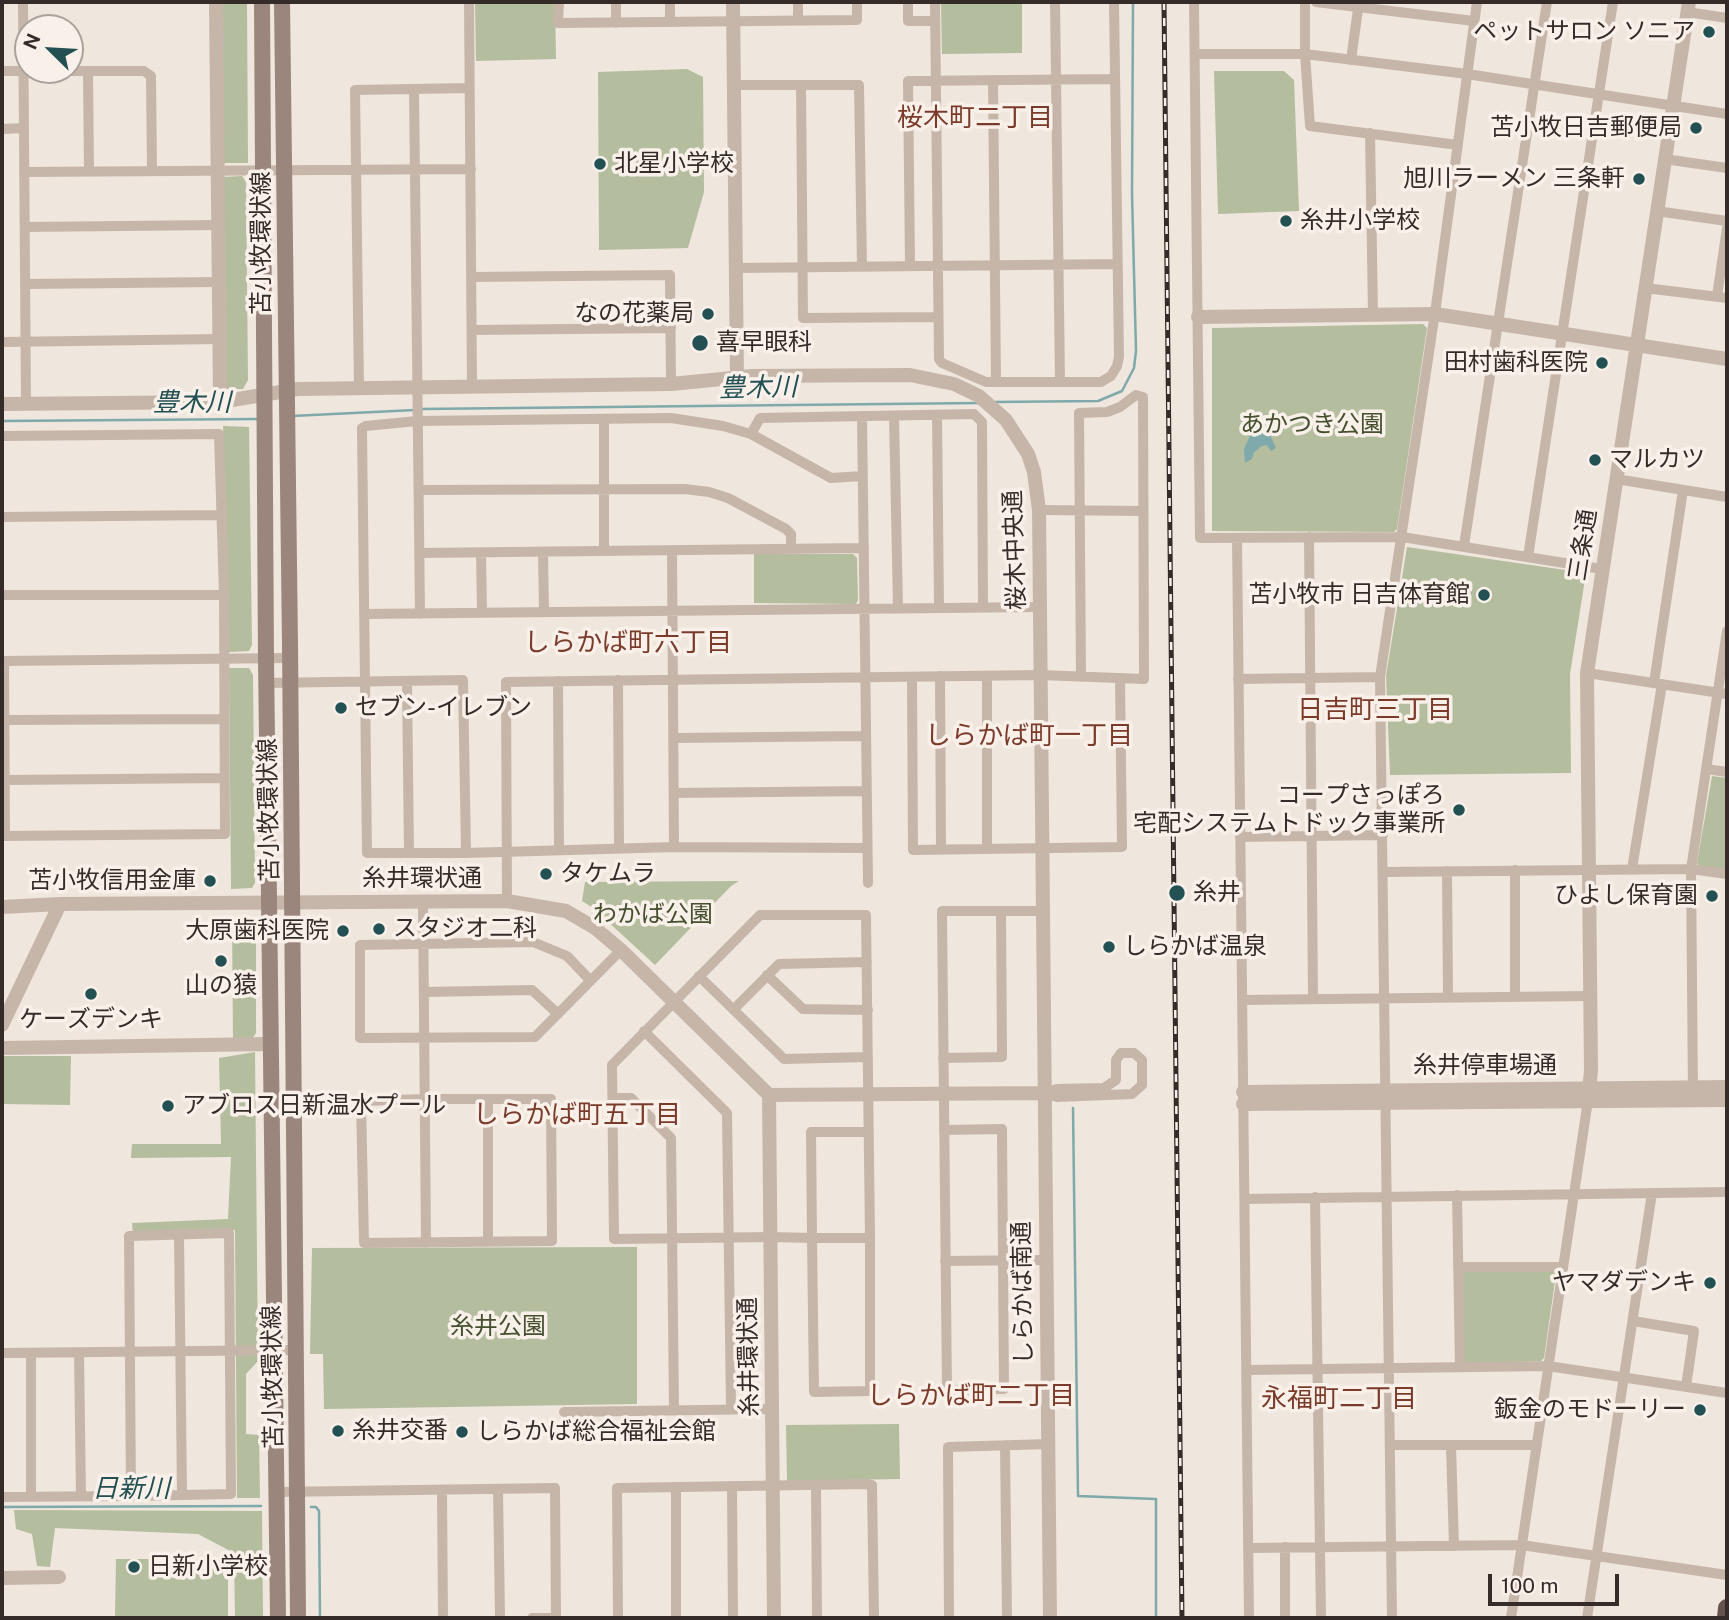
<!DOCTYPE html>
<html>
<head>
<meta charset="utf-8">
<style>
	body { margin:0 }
	#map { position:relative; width:1729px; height:1620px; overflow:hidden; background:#efe6dd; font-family:"Public Sans",sans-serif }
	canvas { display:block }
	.frame { position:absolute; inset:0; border:4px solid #352c29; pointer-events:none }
	.north { position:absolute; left:14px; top:14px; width:70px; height:70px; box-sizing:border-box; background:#f8f0e9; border:2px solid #aaa29c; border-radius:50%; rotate:294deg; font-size:19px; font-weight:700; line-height:28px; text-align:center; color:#352c29 }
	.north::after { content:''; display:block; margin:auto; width:24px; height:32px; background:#235052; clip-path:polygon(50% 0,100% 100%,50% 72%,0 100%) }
	.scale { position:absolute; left:1488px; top:1574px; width:131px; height:32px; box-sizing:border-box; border:4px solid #352c29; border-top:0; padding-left:9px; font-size:21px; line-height:24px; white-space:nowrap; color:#352c29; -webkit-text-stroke:5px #f8f0e9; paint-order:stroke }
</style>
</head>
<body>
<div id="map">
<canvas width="1729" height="1620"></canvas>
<div class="frame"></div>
<div class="north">N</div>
<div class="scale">100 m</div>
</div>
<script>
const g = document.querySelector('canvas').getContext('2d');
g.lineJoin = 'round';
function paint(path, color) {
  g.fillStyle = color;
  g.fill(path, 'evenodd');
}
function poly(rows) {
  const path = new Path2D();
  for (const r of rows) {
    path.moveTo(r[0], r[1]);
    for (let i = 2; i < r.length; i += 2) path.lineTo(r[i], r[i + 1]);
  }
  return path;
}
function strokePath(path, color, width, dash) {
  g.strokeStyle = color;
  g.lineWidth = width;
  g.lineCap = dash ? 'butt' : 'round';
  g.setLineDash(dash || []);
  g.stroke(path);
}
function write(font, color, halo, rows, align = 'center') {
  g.font = font + ' "Public Sans","Noto Sans JP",sans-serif';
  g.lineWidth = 7;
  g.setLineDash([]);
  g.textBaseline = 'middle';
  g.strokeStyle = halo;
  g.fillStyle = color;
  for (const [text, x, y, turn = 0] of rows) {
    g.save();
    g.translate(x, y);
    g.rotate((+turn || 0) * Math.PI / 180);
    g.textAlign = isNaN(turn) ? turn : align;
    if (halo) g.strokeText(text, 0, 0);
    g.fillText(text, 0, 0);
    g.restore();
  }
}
const green = poly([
	[221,2,247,2,248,163,223,163],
	[475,2,555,2,556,59,476,61],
	[941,2,1022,2,1022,53,942,54],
	[687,69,703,77,704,192,688,248,599,250,598,72],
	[1214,71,1284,71,1294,80,1299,211,1218,214],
	[242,176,246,182,248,380,243,389,224,389,223,177],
	[1423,324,1427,328,1397,529,1394,532,1212,531,1212,328],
	[223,426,249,427,252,645,249,651,228,652],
	[1407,547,1586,573,1570,674,1571,773,1390,775,1386,676],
	[754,554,853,554,857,558,858,600,856,604,754,603],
	[229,668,249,668,253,675,255,883,252,888,231,889],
	[1712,776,1727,778,1727,870,1699,866,1697,863],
	[739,881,731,886,655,965,593,908,582,901,585,882],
	[232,918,249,918,256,926,256,1033,252,1039,233,1040],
	[255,1052,258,1361,246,1374,246,1434,259,1435,260,1498,237,1498,235,1230,133,1234,132,1223,228,1219,231,1157,131,1158,132,1144,221,1144,219,1058],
	[2,1056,71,1056,70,1105,2,1104],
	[637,1247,637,1404,324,1409,323,1354,310,1354,312,1248],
	[1465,1271,1554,1271,1556,1274,1544,1358,1541,1361,1465,1364,1463,1361,1462,1273],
	[899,1424,900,1479,787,1481,786,1425],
	[14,1510,262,1511,263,1618,235,1618,234,1553,198,1534,55,1528,50,1567,37,1566,32,1534,16,1529],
	[116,1559,228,1559,228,1618,115,1618]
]);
const water = poly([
	[1262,422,1265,424,1276,448,1271,451,1267,445,1262,446,1254,452,1252,459,1245,463,1244,449,1253,429]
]);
const stream = poly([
	[995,402,1098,401,1122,391,1134,368,1136,351,1132,194,1133,2],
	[421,409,978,403],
	[292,416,415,410],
	[2,421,257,419],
	[1073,1108,1078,1496,1156,1499,1156,1618],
	[2,1507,261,1506],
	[311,1507,316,1507,319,1511,320,1618]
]);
const minor = poly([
	[23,2,26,404],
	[469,2,472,387],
	[559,2,558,23,857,20,857,2],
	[616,2,616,23],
	[670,2,670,22],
	[798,2,798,20],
	[908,2,908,21,935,21],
	[935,2,939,359,942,363,986,382,1101,382,1111,376,1117,366,1119,357,1114,2],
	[1055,2,1060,381],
	[1194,2,1200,538,1402,537,1602,569],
	[1305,2,1305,54,1310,126,1458,145],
	[1316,2,1474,21],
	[1687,12,1727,18],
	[1195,54,1305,54,1467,74,1727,114],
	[1351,60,1359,2],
	[2,71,144,71,151,76,152,171],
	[88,71,89,171],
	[993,80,996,382],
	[734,85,859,85,862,267],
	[801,85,803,318,938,317],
	[414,89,420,614],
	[2,129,24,128],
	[1370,133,1373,314],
	[1664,159,1727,168],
	[24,172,471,169],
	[1656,211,1727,221],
	[25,227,218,225],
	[910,266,908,81,1115,79],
	[736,268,1117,264],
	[472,277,670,275,671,384],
	[25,284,219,282],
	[1645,288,1727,298],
	[1717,296,1727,228],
	[472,330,671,328],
	[2,342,219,339],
	[359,389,355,90,469,88],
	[937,415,939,607],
	[862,416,868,883],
	[894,416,898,608],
	[604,419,604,551],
	[751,434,760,418,974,414,982,422,983,607],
	[2,436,219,434,224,595,225,834,2,836],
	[863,476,831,478,751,434,723,426,671,418,417,421,366,426,362,428,367,853,466,853,674,847,867,848],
	[1616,479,1727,497],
	[419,490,685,489,709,492,728,498,786,529,791,534,791,549],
	[1039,510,1143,511],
	[2,517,222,515],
	[1309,537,1313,998],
	[1237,538,1249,1618],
	[1464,546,1547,2],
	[672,550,674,847],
	[543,552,544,612],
	[420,553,864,548],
	[481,553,482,612],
	[1528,557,1613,2],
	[2,595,224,595],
	[364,614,1040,607],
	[2,661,290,658],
	[4,661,5,836],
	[1587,673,1727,694],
	[940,676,941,849],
	[912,677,913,850,1122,847,1120,678],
	[1238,679,1380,677],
	[618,680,619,848],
	[558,681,559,850],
	[407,682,409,853],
	[266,683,463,680,466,853],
	[1654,683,1683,490],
	[4,720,224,719],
	[674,738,865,736],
	[1706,769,1727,772],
	[5,780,224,778],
	[675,793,866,791],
	[1240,837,1383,835],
	[987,849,987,676],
	[1632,869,1662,684],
	[1515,870,1515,997],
	[1447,871,1448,996],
	[1384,872,1691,869,1727,874],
	[507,901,506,682,1040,675,1144,679,1143,397,1136,395,1120,407,1107,412,1079,413,1081,677],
	[423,902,426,1243],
	[767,975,803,1009,868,1010],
	[699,976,784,1059,868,1057],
	[590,980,567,956,533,942,360,945,360,1038,535,1037,621,950],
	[424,992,532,990,558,1014],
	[1242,1000,1590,996],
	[734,1009,779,964,867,962],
	[644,1031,727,1113,731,1409],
	[1121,1053,1134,1053,1142,1060,1142,1085,1132,1094,1057,1097,1044,1093,1057,1089,1104,1088,1116,1080,1116,1060,1121,1053],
	[943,1058,1002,1057,1001,911],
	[1693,1094,1691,869,1727,631],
	[613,1098,631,1098,671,1138,674,1410],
	[425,1099,551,1099,552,1241,364,1243,361,1101,425,1099],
	[944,1130,1002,1129,1004,1389,947,1390,942,911,1042,911],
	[868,1132,811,1132,812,1238,814,1392,870,1391,870,1238,866,915,760,915,612,1065,614,1239,771,1237,812,1238,870,1238],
	[1457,1195,1460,1367],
	[1315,1197,1321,1618],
	[1245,1199,1727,1192],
	[179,1234,182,1495],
	[488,1241,488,1099],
	[945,1261,1045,1260],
	[1458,1267,1563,1267],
	[1633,1321,1694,1331,1686,1387],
	[2,1353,295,1350],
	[31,1353,31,1497],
	[79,1353,81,1496],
	[1247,1370,1548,1366,1727,1393],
	[564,1412,772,1409],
	[1005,1445,1007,1618],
	[1390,1445,1537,1445],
	[1451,1446,1454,1546],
	[816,1485,817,1618],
	[732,1486,733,1618],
	[676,1487,676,1618],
	[498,1489,500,1618],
	[442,1490,443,1618],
	[276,1492,555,1488,556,1618],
	[2,1497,131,1496,231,1494,229,1233,129,1236,131,1496],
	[1248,1548,1521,1545,1727,1575],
	[532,1618,556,1618],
	[618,1618,617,1488,868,1484,872,1485,874,1618],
	[949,1618,948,1447,1049,1444],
	[1285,1618,1285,1547],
	[1392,1618,1380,677,1436,306,1477,2],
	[1511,1618,1588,1100],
	[1587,1618,1652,1193]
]);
const tertiary = poly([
	[216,2,220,402],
	[733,2,737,377],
	[1198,317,1435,314,1727,359],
	[2,404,220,402,298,389,671,384,752,376,910,375,954,384,979,396,1006,420,1028,454,1034,472,1039,510,1050,1618],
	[2,907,60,904,507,901,566,911,595,928,621,950,769,1095,774,1618],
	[2,1025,60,904],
	[2,1048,270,1044],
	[1243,1092,1727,1087],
	[769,1095,1044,1093],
	[1588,1100,1591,1071,1587,673,1689,2],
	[1243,1104,1727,1100],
	[2,1578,59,1577]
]);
const secondary = poly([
	[262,2,266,659,278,1618],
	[282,2,290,644,298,1618]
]);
const trunk = poly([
	[1726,1618,1727,1608]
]);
const rail = poly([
	[1164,2,1182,1618]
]);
const markers = [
	[1709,32,7,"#235052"],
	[1696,128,7,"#235052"],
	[600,164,7,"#235052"],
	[1639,179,7,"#235052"],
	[1286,221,7,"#235052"],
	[708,314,7,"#235052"],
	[700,343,9,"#235052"],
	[1602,363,7,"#235052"],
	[1595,460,7,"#235052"],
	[1484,595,7,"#235052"],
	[341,708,7,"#235052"],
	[1459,810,7,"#235052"],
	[546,874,7,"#235052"],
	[210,881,7,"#235052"],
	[1177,893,9,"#235052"],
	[1712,896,7,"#235052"],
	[379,929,7,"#235052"],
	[343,931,7,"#235052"],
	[1109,947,7,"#235052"],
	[221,961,7,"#235052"],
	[91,994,7,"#235052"],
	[168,1106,7,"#235052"],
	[1710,1283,7,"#235052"],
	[1700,1410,7,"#235052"],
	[338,1431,7,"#235052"],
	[462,1432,7,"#235052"],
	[134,1567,7,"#235052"]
];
const poiNames = [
	["ペットサロン ソニア",1695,32,"right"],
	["苫小牧日吉郵便局",1682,128,"right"],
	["北星小学校",614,164],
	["旭川ラーメン 三条軒",1625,179,"right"],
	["糸井小学校",1300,221],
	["なの花薬局",694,314,"right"],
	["喜早眼科",716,343],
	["田村歯科医院",1588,363,"right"],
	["マルカツ",1609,460],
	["苫小牧市 日吉体育館",1470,595,"right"],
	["セブン-イレブン",355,708],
	["コープさっぽろ",1445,796,"right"],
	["宅配システムトドック事業所",1445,824,"right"],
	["タケムラ",560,874],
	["苫小牧信用金庫",196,881,"right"],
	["糸井",1193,893],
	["ひよし保育園",1698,896,"right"],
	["スタジオ二科",393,929],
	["大原歯科医院",329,931,"right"],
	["しらかば温泉",1123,947],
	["山の猿",221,986,"center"],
	["ケーズデンキ",91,1020,"center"],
	["アブロス日新温水プール",182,1106],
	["ヤマダデンキ",1696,1283,"right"],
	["鈑金のモドーリー",1686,1410,"right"],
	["糸井交番",352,1431],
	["しらかば総合福祉会館",476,1432],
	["日新小学校",148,1567]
];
const streetNames = [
	["苫小牧環状線",262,243,-90],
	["三条通",1583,545,-81],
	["桜木中央通",1015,550,-92],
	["苫小牧環状線",269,810,-91],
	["糸井環状通",422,879],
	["糸井停車場通",1485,1066],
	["しらかば南通",1023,1293,-91],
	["糸井環状通",749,1357,-91],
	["苫小牧環状線",273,1377,-91]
];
const parkNames = [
	["あかつき公園",1312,425],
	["わかば公園",653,915],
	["糸井公園",498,1327]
];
const neighbourhoodNames = [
	["桜木町二丁目",975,118],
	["しらかば町六丁目",628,643],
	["日吉町三丁目",1375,710],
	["しらかば町一丁目",1029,736],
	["しらかば町五丁目",577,1115],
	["しらかば町二丁目",971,1396],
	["永福町二丁目",1339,1399]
];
const waterNames = [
	["豊木川",758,388,-1],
	["豊木川",192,403],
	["日新川",131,1489]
];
paint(green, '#b4bd9e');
paint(water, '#7fa9aa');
strokePath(stream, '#7fa9aa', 2.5);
strokePath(minor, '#c6b6aa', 10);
strokePath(tertiary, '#c6b6aa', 14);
strokePath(secondary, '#9a867c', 16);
strokePath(trunk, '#65544e', 18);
strokePath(rail, '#352c29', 5);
strokePath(rail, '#f8f0e9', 2.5, [8]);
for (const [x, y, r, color] of markers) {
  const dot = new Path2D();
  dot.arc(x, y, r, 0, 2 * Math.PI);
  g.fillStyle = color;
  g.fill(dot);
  strokePath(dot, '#f8f0e9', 2.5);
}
write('24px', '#352c29', '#f8f0e9', poiNames, 'left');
write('24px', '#352c29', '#f8f0e9', streetNames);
write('24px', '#45502f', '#f8f0e9', parkNames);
write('26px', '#7b3b2a', '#f8f0e9', neighbourhoodNames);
write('italic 26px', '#235052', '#f8f0e9', waterNames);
</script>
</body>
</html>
